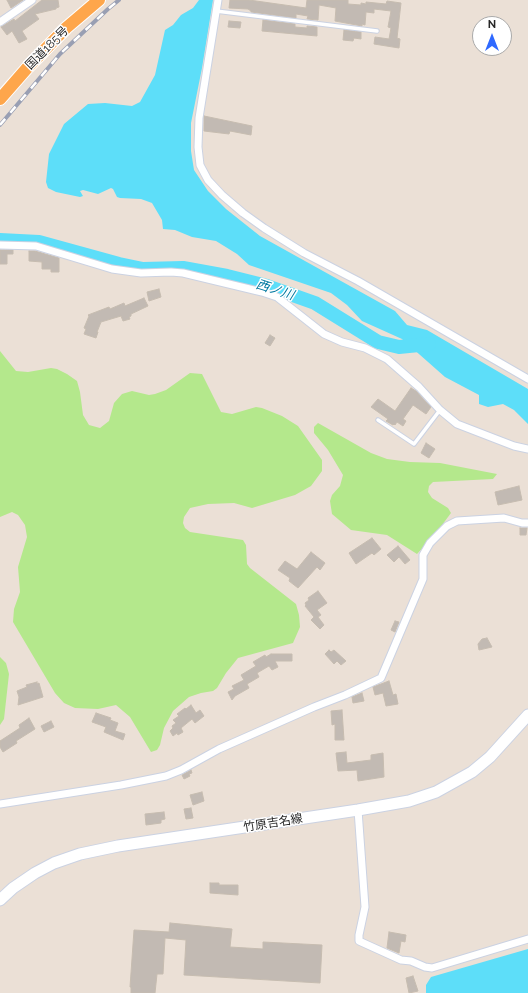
<!DOCTYPE html>
<html>
<head>
<meta charset="utf-8">
<style>
	body { margin:0 }
	#map { position:relative; width:528px; height:993px; overflow:hidden; background:#ebe0d6; font-family:Raleway,sans-serif }
	canvas { display:block }
	.north { position:absolute; left:472px; top:16px; width:40px; height:40px; box-sizing:border-box; background:#fff; border:1px solid #a9a9a9; border-radius:50%; rotate:0deg; font-size:11px; font-weight:700; line-height:16px; text-align:center; color:#272727 }
	.north::after { content:''; display:block; margin:auto; width:14px; height:18px; background:#2f69ff; clip-path:polygon(50% 0,100% 100%,50% 72%,0 100%) }
</style>
</head>
<body>
<div id="map">
<canvas width="528" height="993"></canvas>
<div class="north">N</div>
</div>
<script>
const g = document.querySelector('canvas').getContext('2d');
g.lineJoin = 'round';
function paint(path, color) {
  g.fillStyle = color;
  g.fill(path, 'evenodd');
}
function poly(rows) {
  const path = new Path2D();
  for (const r of rows) {
    path.moveTo(r[0], r[1]);
    for (let i = 2; i < r.length; i += 2) path.lineTo(r[i], r[i + 1]);
  }
  return path;
}
function strokePath(path, color, width, dash) {
  g.strokeStyle = color;
  g.lineWidth = width;
  g.lineCap = dash ? 'butt' : 'round';
  g.setLineDash(dash || []);
  g.stroke(path);
}
function write(font, color, halo, rows, align = 'center') {
  g.font = font + ' Raleway,"Noto Sans JP",sans-serif';
  g.lineWidth = 3;
  g.setLineDash([]);
  g.textBaseline = 'middle';
  g.strokeStyle = halo;
  g.fillStyle = color;
  for (const [text, x, y, turn = 0] of rows) {
    g.save();
    g.translate(x, y);
    g.rotate((+turn || 0) * Math.PI / 180);
    g.textAlign = isNaN(turn) ? turn : align;
    if (halo) g.strokeText(text, 0, 0);
    g.fillText(text, 0, 0);
    g.restore();
  }
}
const green = poly([
	[0,351,16,371,28,372,51,368,57,369,67,374,77,381,80,392,83,415,89,425,100,428,109,421,114,403,122,394,132,391,149,395,155,394,166,390,190,373,202,374,221,412,232,414,256,407,262,408,282,416,298,426,322,460,322,471,311,486,295,495,252,508,234,503,208,504,190,508,184,517,183,523,185,528,190,532,243,540,246,545,247,564,250,568,296,604,299,615,300,627,293,643,238,658,226,673,217,688,213,691,201,693,189,697,173,711,164,728,160,745,157,750,151,752,130,717,116,705,98,709,75,708,64,703,55,693,13,622,14,609,20,592,18,567,27,537,25,525,18,515,12,512,0,517],
	[318,423,371,453,387,459,410,462,440,463,497,474,493,479,433,482,429,486,428,492,432,498,448,508,451,513,433,537,417,554,387,535,351,530,332,514,330,501,332,495,340,486,343,475,328,450,314,433,314,427],
	[0,657,6,663,9,674,4,719,0,725]
]);
const water = poly([
	[199,0,213,0,202,68,191,123,191,151,194,170,208,191,226,209,260,236,395,311,407,325,427,330,528,389,528,424,514,410,503,404,488,407,479,404,479,395,445,377,402,339,362,321,347,305,331,293,249,265,237,254,216,241,192,237,175,230,163,229,162,220,152,203,141,199,120,198,117,197,113,189,111,188,98,194,83,190,80,191,83,196,80,197,56,192,48,188,46,182,49,154,64,124,88,104,105,103,132,106,140,102,155,75,165,30,173,25,181,15,193,8],
	[528,949,528,993,426,993,426,985,431,977]
]);
const river = poly([
	[0,240,39,242,119,264,143,269,183,268,227,276,267,286,315,303,378,342,399,347,429,344]
]);
const building = poly([
	[7,0,23,0,11,8,7,0],
	[42,0,58,0,59,7,56,8,56,9,35,14,39,19,22,31,27,39,19,43,12,31,7,35,1,27,14,19,15,21,42,0],
	[230,0,249,0,306,8,307,0,348,0,348,4,361,5,361,3,366,4,366,2,386,4,387,1,401,3,397,38,400,39,399,48,374,44,375,37,389,39,391,28,388,27,391,11,374,9,374,13,366,12,365,25,362,24,362,26,335,21,336,8,319,5,318,20,307,19,308,16,296,14,296,18,251,12,251,11,248,9,229,8,230,0],
	[263,20,295,24,295,27,307,28,307,26,317,27,317,36,262,31,263,20],
	[229,21,241,22,240,28,228,27,229,21],
	[344,30,361,32,361,39,354,38,353,41,343,40,344,30],
	[204,116,252,126,251,135,230,131,229,134,204,131,204,116],
	[0,250,13,250,13,254,7,254,7,264,0,264,0,250],
	[29,251,35,251,59,258,59,272,51,272,51,269,42,269,42,262,29,261,29,251],
	[159,289,161,297,149,301,147,292,159,289],
	[144,298,148,306,131,314,131,316,129,317,130,319,123,321,121,316,101,322,97,332,98,332,96,338,84,334,86,329,84,328,89,316,88,315,109,307,110,309,124,303,125,306,144,298],
	[270,335,275,338,270,346,265,343,270,335],
	[411,388,416,391,431,407,426,414,413,405,403,419,406,421,403,426,397,422,395,425,394,424,393,425,386,421,388,419,371,407,378,399,395,411,411,388],
	[426,443,435,449,429,458,421,453,426,443],
	[519,486,522,500,498,505,495,492,519,486],
	[520,528,527,528,526,535,520,535,520,528],
	[372,538,381,549,374,555,372,553,356,564,349,553,372,538],
	[398,546,410,560,405,564,399,557,394,562,387,555,398,546],
	[311,552,325,563,320,570,317,567,298,588,289,581,290,578,278,570,285,561,297,569,311,552],
	[318,591,327,603,317,610,321,615,318,617,324,625,320,629,311,620,314,617,305,606,306,605,305,603,309,600,308,598,318,591],
	[395,621,399,622,395,632,391,630,395,621],
	[487,638,492,647,479,650,478,644,482,639,487,638],
	[329,650,331,652,334,650,346,661,341,665,337,661,334,664,325,654,329,650],
	[271,654,292,654,292,661,275,661,278,667,272,670,269,666,257,673,259,677,247,684,249,688,235,696,232,700,228,692,234,689,232,686,244,680,241,675,256,666,253,662,265,655,266,657,271,654],
	[389,681,393,695,396,694,398,704,386,706,383,693,375,695,373,687,389,681],
	[37,682,37,684,39,683,43,697,18,705,19,697,17,691,27,687,26,685,37,682],
	[362,693,364,701,353,703,352,697,362,693],
	[191,705,196,713,200,710,204,716,195,723,192,719,181,728,183,732,178,735,177,733,173,736,170,731,173,728,172,726,176,723,173,720,179,716,177,714,185,708,186,709,191,705],
	[342,710,344,740,335,740,335,724,332,725,331,711,342,710],
	[96,713,111,718,110,720,118,723,115,731,125,734,123,740,104,732,106,727,92,722,96,713],
	[29,718,35,729,16,741,17,743,3,752,0,747,0,741,20,728,19,725,29,718],
	[51,721,54,727,44,732,41,726,51,721],
	[346,752,347,763,371,760,371,755,383,753,384,777,358,781,357,770,338,771,336,753,346,752],
	[191,770,192,773,189,774,190,776,184,779,182,775,191,770],
	[202,792,204,801,193,805,190,795,202,792],
	[191,808,193,818,186,819,184,809,191,808],
	[164,812,165,819,161,820,161,823,146,825,145,814,164,812],
	[210,883,219,883,219,885,238,885,238,895,210,893,210,883],
	[170,923,232,929,230,947,263,949,263,942,322,945,320,983,184,975,186,940,165,938,163,974,157,974,155,993,131,993,131,987,130,987,134,930,169,932,170,923],
	[389,932,406,935,405,942,401,941,399,953,387,948,389,932],
	[413,976,418,991,409,993,406,978,413,976]
]);
const service = poly([
	[216,11,377,31],
	[378,420,414,444,440,410]
]);
const minor = poly([
	[218,0,199,118,198,147,200,165,208,180,222,195,243,213,264,228,304,253,358,281,528,379],
	[0,22,32,0],
	[0,245,36,246,112,269,141,273,171,272,183,273,262,292,277,297,324,334,342,342,365,348,387,359,419,387,440,410,457,424,514,446,528,449],
	[0,804,121,785,166,776,181,770,219,749,314,707,345,695,381,678,423,579,423,555,430,543,447,526,457,521,504,518,522,523,528,523],
	[358,810,365,907,359,935,359,941,401,960,411,961,425,967,432,968,528,939]
]);
const secondary = poly([
	[0,900,13,888,35,873,54,863,80,854,118,846,358,810,409,801,436,792,472,772,490,757,528,715]
]);
const trunk = poly([
	[0,99,28,67,66,28,99,0]
]);
const rail = poly([
	[0,125,60,54,108,9,119,0]
]);
const streetNames = [
	["国道185号",47,48,-45],
	["竹原吉名線",273,823,-9]
];
const waterNames = [
	["西ノ川",275,290,18]
];
paint(green, '#b4e88c');
paint(water, '#5ddef9');
strokePath(river, '#5ddef9', 14);
paint(building, '#c2bab3');
strokePath(building, '#c6bcb0', 1);
strokePath(service, '#cbd2e2', 5.5);
strokePath(minor, '#cbd2e2', 9);
strokePath(secondary, '#cbd2e2', 13);
strokePath(trunk, '#fff', 14);
strokePath(service, '#fff', 3.5);
strokePath(minor, '#fff', 7);
strokePath(secondary, '#fff', 11);
strokePath(trunk, '#fea64b', 12);
strokePath(rail, '#999fb3', 4);
strokePath(rail, '#fff', 2.5, [8]);
write('12px', '#272727', '#fff', streetNames);
write('italic 13px', '#0178a0', '#fff', waterNames);
</script>
</body>
</html>
